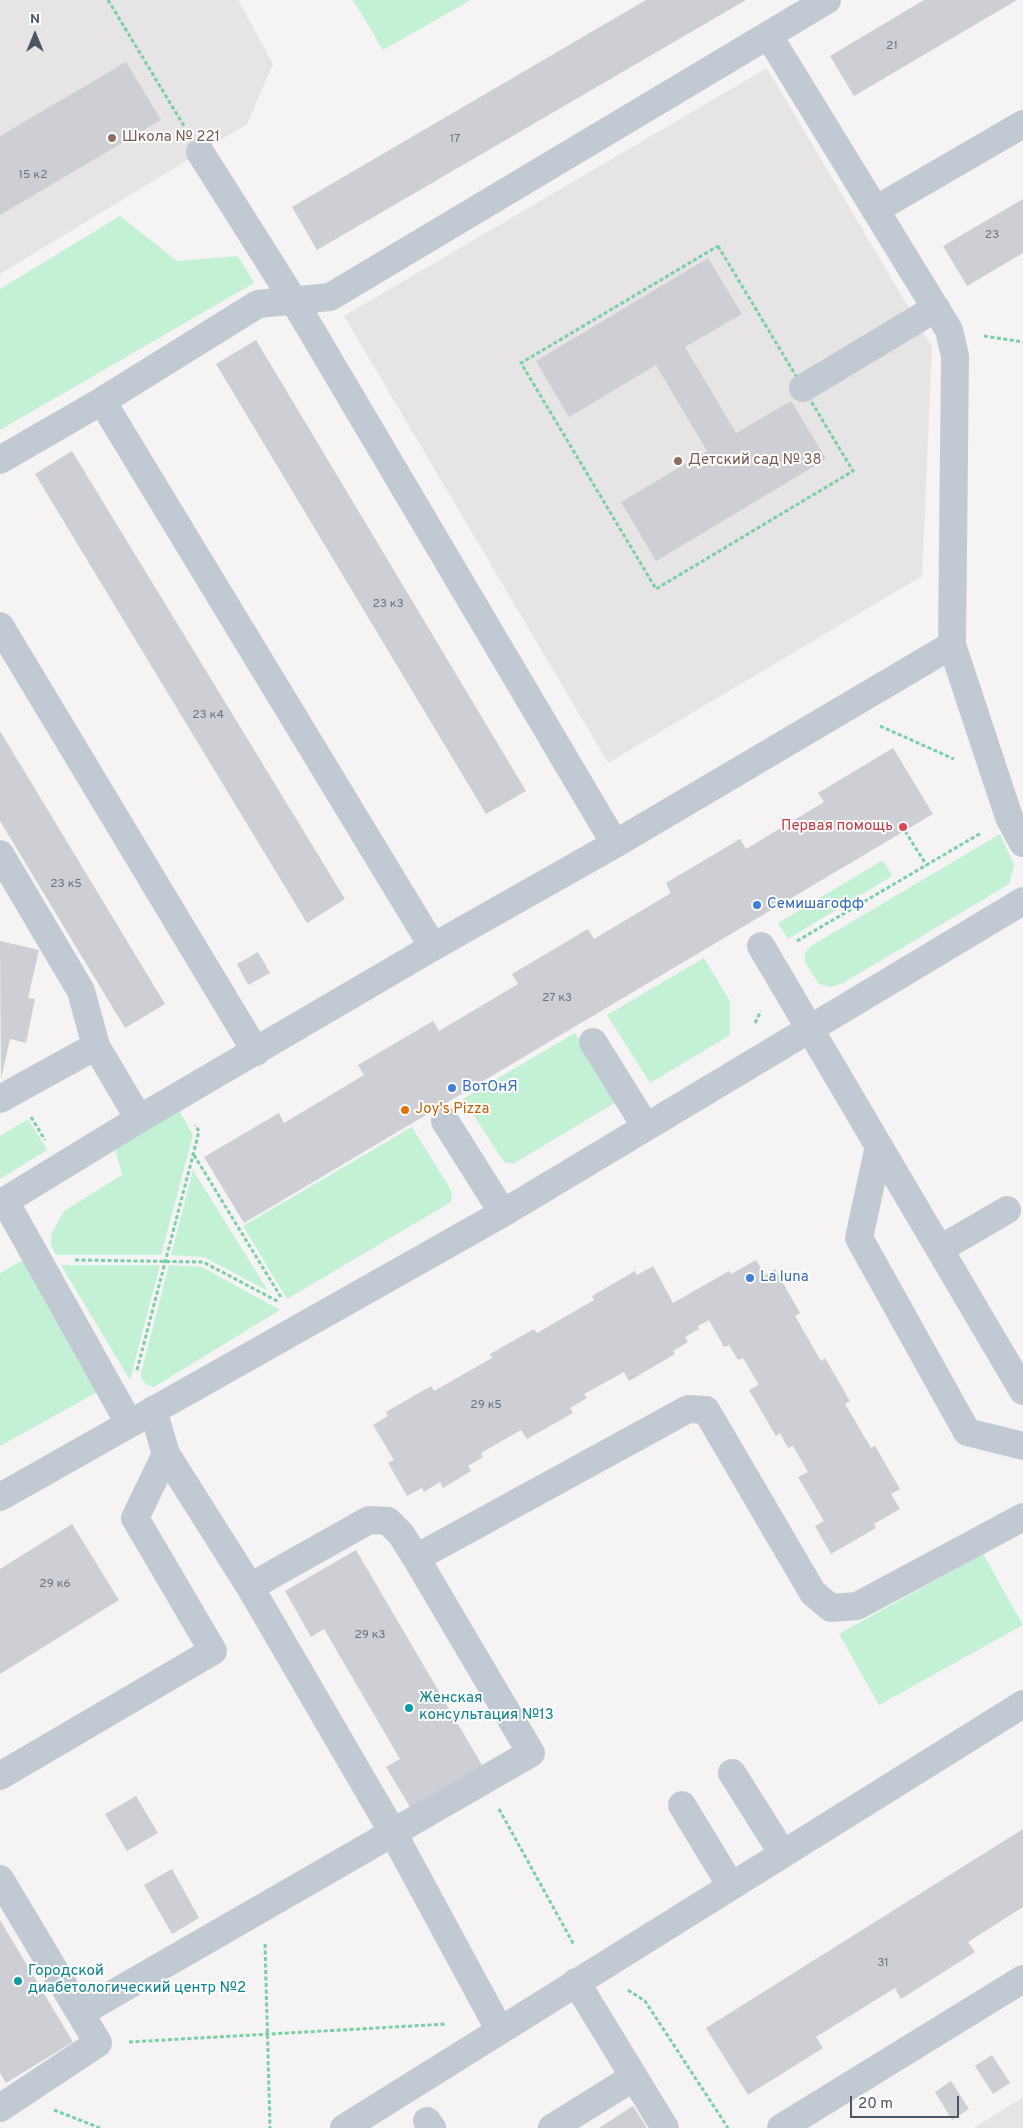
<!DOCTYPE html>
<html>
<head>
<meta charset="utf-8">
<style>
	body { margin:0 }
	#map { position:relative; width:1023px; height:2128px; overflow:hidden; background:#f5f3f3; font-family:Overpass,sans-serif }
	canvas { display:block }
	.north { position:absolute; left:10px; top:10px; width:50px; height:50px; -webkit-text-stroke:4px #fff; paint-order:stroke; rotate:0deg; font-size:14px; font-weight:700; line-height:20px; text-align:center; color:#4a5661 }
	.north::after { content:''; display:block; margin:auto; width:18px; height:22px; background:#4a5661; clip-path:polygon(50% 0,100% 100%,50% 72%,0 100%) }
	.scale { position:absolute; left:850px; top:2096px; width:109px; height:22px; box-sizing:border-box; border:2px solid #4a5661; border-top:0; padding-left:6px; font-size:15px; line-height:18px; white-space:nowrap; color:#4a5661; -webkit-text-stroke:4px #fff; paint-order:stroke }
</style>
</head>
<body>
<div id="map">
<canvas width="1023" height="2128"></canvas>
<div class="north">N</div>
<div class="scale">20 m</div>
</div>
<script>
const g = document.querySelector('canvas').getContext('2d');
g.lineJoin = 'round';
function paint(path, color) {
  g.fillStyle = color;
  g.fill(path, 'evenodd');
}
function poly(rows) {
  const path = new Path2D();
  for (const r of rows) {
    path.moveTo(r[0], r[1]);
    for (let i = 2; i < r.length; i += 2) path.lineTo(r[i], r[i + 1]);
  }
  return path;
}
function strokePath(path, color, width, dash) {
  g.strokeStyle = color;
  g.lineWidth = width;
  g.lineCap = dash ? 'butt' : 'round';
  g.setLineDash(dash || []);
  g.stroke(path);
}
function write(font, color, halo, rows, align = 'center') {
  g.font = font + ' Overpass,sans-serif';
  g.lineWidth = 4;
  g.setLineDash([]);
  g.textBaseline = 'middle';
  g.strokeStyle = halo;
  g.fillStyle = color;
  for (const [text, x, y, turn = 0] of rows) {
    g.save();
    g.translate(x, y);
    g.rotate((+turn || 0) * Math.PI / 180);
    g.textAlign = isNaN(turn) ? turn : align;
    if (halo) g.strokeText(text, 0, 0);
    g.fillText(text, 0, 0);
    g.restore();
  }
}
const education = poly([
	[0,0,238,0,273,64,247,124,0,274],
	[767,68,932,347,922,576,608,763,344,316],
	[1023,2097,1023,2128,974,2128]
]);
const green = poly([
	[353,0,471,0,383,50],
	[120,216,177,261,238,256,254,283,0,430,0,289],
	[1000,834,1014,865,1009,884,843,983,831,987,819,984,805,962,805,953,811,946],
	[883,860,892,876,788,939,778,923],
	[704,958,730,1001,730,1035,650,1083,607,1015],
	[575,1033,618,1101,513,1164,504,1162,463,1099],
	[178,1109,193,1135,161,1255,56,1255,51,1245,52,1233,64,1211,122,1175,115,1149],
	[28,1119,47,1150,0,1179,0,1136],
	[412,1127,452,1192,451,1202,287,1299,243,1226],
	[193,1170,268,1291,204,1257,171,1255],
	[25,1259,101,1390,0,1446,0,1273],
	[61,1265,160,1265,130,1380],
	[169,1265,202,1267,280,1310,154,1387,147,1385,142,1380,141,1373],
	[983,1554,1023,1625,879,1705,839,1634]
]);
const building = poly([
	[646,0,746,0,317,250,292,207],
	[924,0,1017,0,854,96,830,56],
	[126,62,161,120,0,215,0,136],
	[1023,199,1023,253,967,286,943,246],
	[708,258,742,314,685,347,736,433,791,401,826,459,656,561,621,502,707,451,656,365,569,417,536,361],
	[256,340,526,791,486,814,216,364],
	[72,451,345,899,307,923,35,474],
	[0,731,165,1004,125,1028,0,821],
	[893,748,933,814,244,1223,204,1157,279,1113,284,1123,364,1075,358,1065,433,1021,439,1031,518,984,512,974,588,929,594,939,671,893,666,883,740,839,746,849,824,802,818,793],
	[0,941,39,950,28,998,35,999,26,1043,10,1039,1,1079],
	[258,952,270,973,248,985,237,964],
	[756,1260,765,1275,775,1269,800,1313,795,1316,821,1361,825,1358,850,1401,845,1404,871,1448,875,1446,900,1489,891,1494,900,1509,874,1524,876,1528,831,1554,815,1526,824,1521,798,1477,808,1472,793,1446,788,1448,780,1433,776,1436,749,1390,759,1385,743,1358,738,1360,729,1345,724,1347,709,1320,698,1326,699,1329,685,1337,688,1342,673,1351,675,1354,629,1381,624,1372,584,1394,587,1398,570,1408,573,1413,527,1439,521,1430,481,1453,483,1457,468,1466,471,1471,443,1488,440,1482,424,1492,422,1488,407,1496,388,1463,394,1460,373,1425,388,1416,386,1412,431,1386,434,1391,492,1358,490,1354,534,1329,537,1333,594,1300,592,1296,635,1271,637,1275,653,1266,673,1303,729,1271,731,1274],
	[72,1524,119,1600,0,1674,0,1569],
	[356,1550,482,1765,410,1807,386,1767,400,1759,324,1629,311,1637,285,1591],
	[136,1796,158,1833,127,1851,105,1814],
	[1023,1829,1023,1907,968,1942,975,1952,901,1999,895,1988,816,2037,823,2048,748,2095,706,2028],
	[172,1869,199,1918,172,1934,144,1885],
	[0,1920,73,2042,6,2083,0,2073],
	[992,2055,1010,2083,993,2094,975,2066],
	[951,2081,969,2109,952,2120,935,2092],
	[633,2106,647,2128,599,2128]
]);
const path = poly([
	[108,0,184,126],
	[718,246,853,471,656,589,521,363,718,246],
	[984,336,1023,342],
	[880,726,954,759],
	[905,831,927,866],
	[797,941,981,833],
	[755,1023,761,1011],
	[31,1117,45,1140],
	[194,1155,282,1299],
	[75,1260,203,1262,279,1302],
	[137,1370,193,1155,199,1131,195,1125],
	[499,1809,574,1945],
	[265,1944,270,2128],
	[628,1990,645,2001,728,2128],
	[129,2042,447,2024],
	[54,2110,100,2128]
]);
const minor = poly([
	[769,36,949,330,955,356,952,645],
	[200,152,294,301,615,844],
	[875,210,1023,124],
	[803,388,936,308],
	[102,401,433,947],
	[0,460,102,401,258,304,330,297,827,0],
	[0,626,256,1052],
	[0,854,81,991,96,1046,139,1119],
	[761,946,1023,1391],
	[593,1042,646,1127],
	[0,1099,96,1046],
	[445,1121,503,1213],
	[879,1146,859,1238,967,1432,1023,1446],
	[5,1201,129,1423],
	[0,1204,139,1119,433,947,615,844,952,645,1009,817,1023,843],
	[940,1249,1007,1210],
	[153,1410,166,1454,250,1587,392,1831,499,2029],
	[0,1497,503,1213,1023,901],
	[416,1558,688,1409,706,1410,813,1593,831,1608,857,1606,1023,1517],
	[732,1773,783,1854],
	[0,1776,213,1651,135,1518,166,1454],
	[682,1805,731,1886],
	[0,1879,80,2013],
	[634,2077,665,2128],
	[0,2108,98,2043,80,2013,531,1753,416,1558,401,1534,388,1521,369,1520,250,1587],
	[427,2121,432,2128],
	[344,2128,1023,1704],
	[552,2128,634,2077,576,1982],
	[781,2128,1023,1979]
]);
const markers = [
	[112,138,5,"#8d6e63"],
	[678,461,5,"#8d6e63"],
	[903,827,5,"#e0444e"],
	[757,905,5,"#3f7fe0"],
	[452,1088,5,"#3f7fe0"],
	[405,1110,5,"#e8710a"],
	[750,1278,5,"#3f7fe0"],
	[409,1708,5,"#0f9aa8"],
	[18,1981,5,"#0f9aa8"]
];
const numberNames = [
	["21",892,47],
	["17",455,140],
	["15 к2",33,176],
	["23",992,236],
	["23 к3",388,605],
	["23 к4",208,716],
	["23 к5",66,885],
	["27 к3",557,999],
	["29 к5",486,1406],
	["29 к6",55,1585],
	["29 к3",370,1636],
	["31",883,1964]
];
const educationNames = [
	["Школа № 221",122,138],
	["Детский сад № 38",688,461]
];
const healthNames = [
	["Первая помощь",893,827]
];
const shopNames = [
	["Семишагофф",767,905],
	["ВотОнЯ",462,1088],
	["La luna",760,1278]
];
const foodNames = [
	["Joy's Pizza",415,1110]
];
const cultureNames = [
	["Женская",419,1699],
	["консультация №13",419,1716],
	["Городской",28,1972],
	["диабетологический центр №2",28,1989]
];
paint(education, '#e6e4e5');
paint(green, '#c3f1d5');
paint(building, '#cdcfd5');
strokePath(path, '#7ad0a6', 3, [4, 2.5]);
strokePath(minor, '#c1cad2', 28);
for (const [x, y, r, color] of markers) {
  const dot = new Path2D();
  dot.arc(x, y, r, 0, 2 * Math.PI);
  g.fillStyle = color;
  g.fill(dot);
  strokePath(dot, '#fff', 2);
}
write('12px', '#6b747e', null, numberNames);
write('15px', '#785e54', '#fff', educationNames, 'left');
write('15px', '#be3a42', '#fff', healthNames, 'right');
write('15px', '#366cbe', '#fff', shopNames, 'left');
write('15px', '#c56008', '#fff', foodNames, 'left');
write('15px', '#0d838f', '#fff', cultureNames, 'left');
</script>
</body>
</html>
